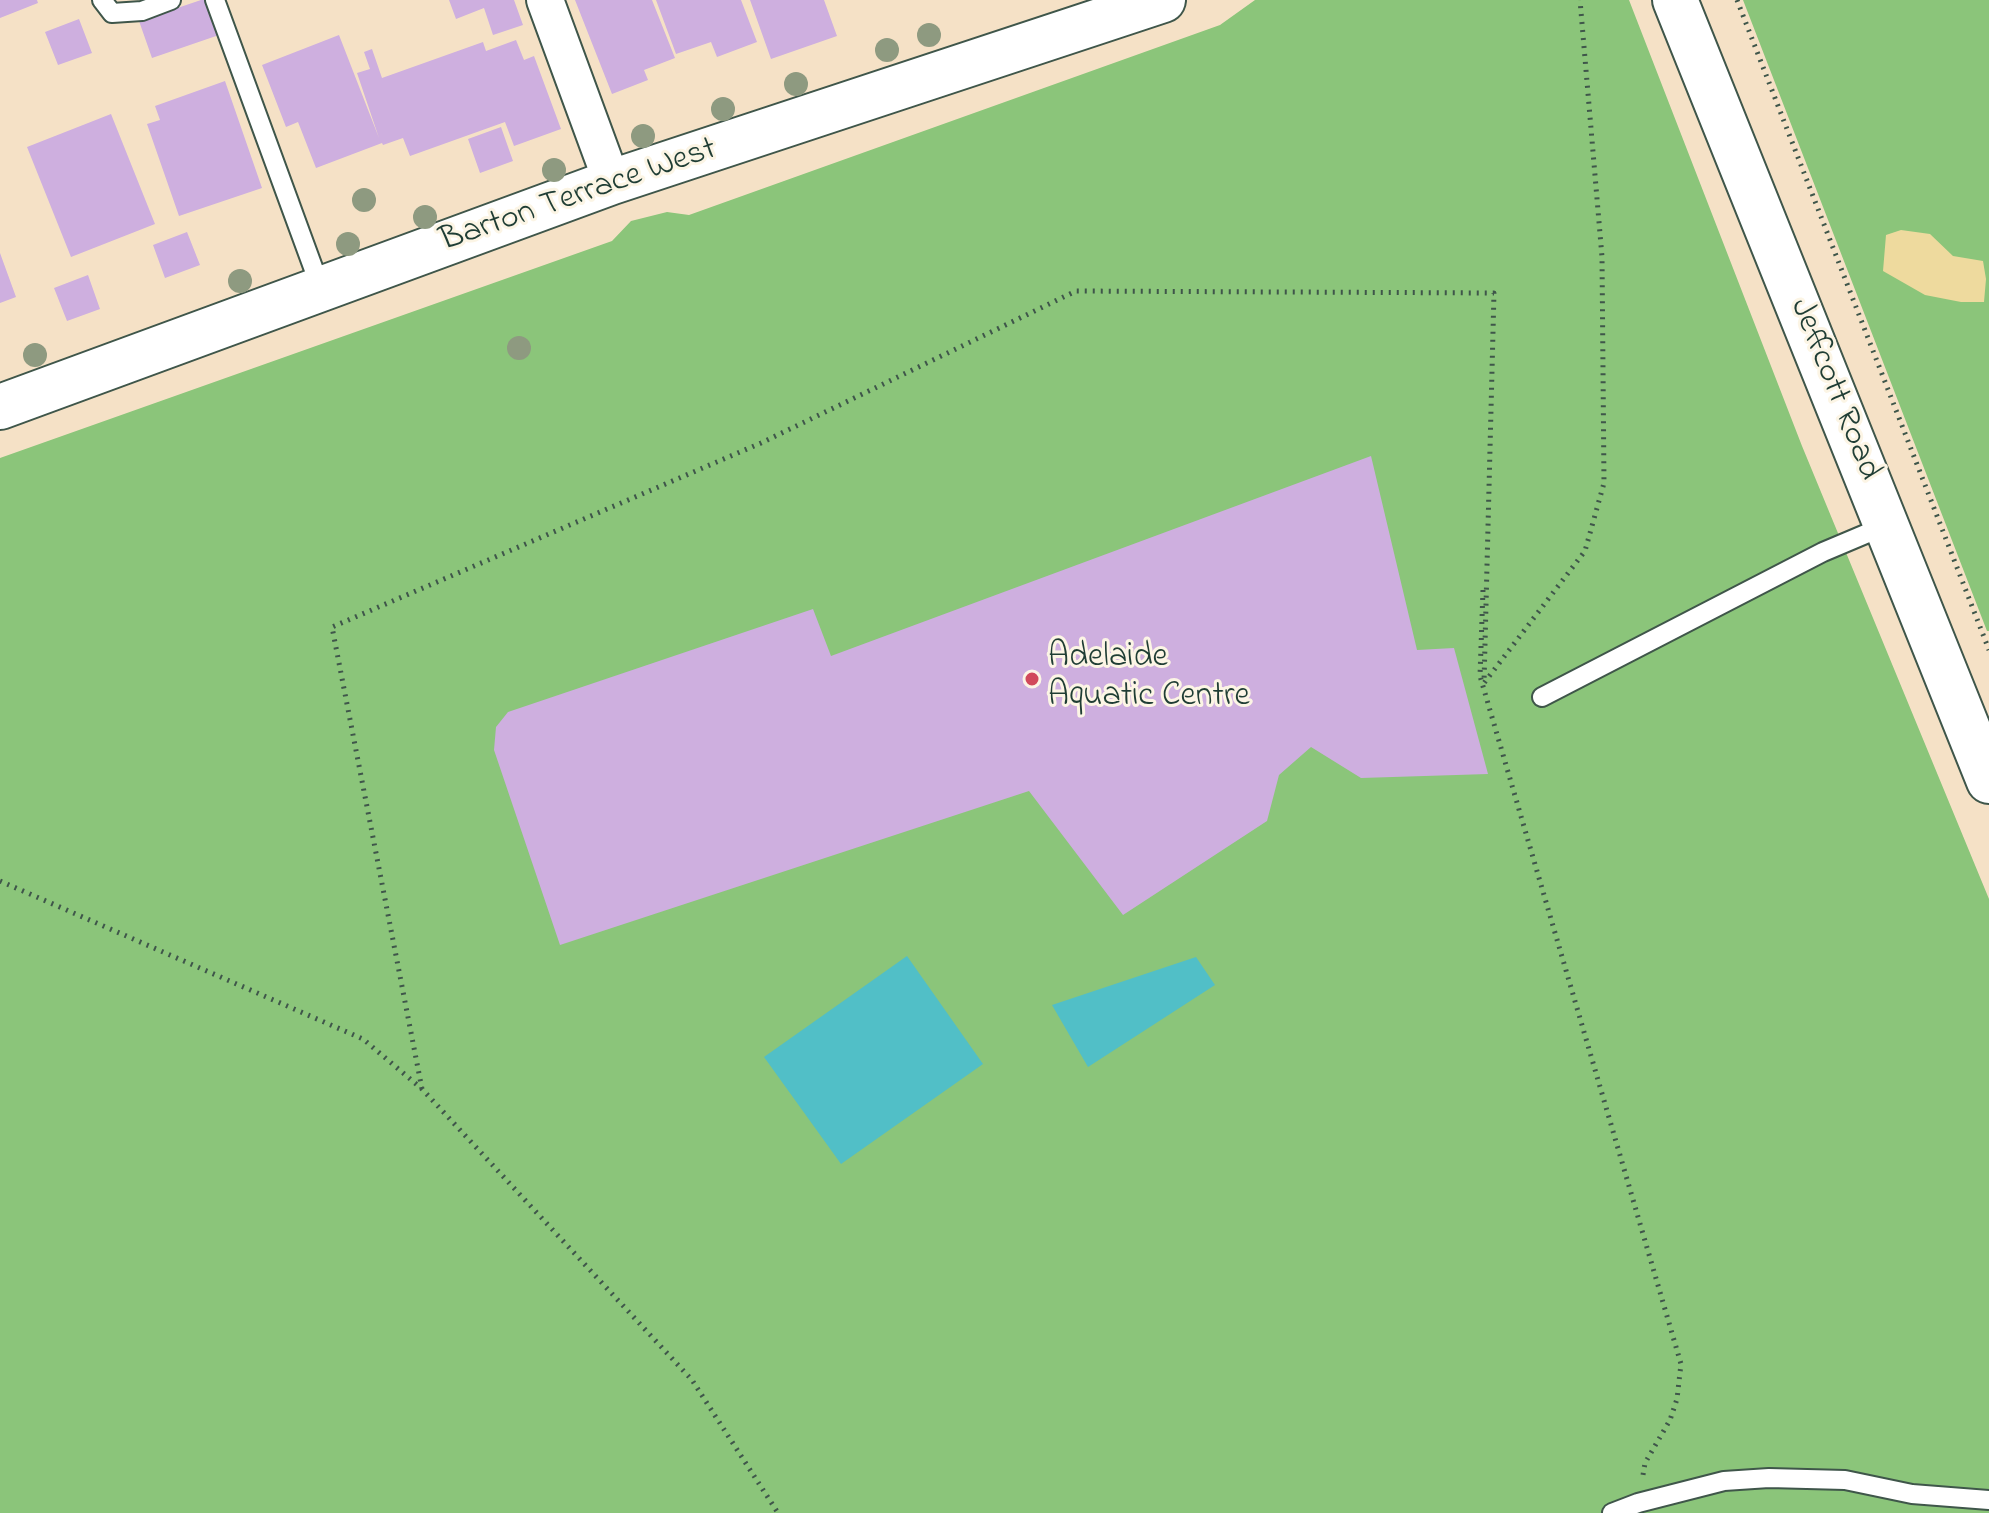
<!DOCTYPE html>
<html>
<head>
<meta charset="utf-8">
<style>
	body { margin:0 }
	canvas { display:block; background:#f5e1c6 }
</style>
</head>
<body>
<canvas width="1989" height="1513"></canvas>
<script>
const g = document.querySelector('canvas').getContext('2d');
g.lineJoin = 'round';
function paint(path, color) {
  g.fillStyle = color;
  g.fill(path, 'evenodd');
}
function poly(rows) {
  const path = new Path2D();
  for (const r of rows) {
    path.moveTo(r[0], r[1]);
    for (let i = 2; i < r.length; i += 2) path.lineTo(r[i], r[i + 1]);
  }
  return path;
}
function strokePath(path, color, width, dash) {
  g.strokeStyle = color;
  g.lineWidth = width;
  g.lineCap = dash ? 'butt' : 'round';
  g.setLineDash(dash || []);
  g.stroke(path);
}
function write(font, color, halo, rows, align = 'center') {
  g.font = font + ' "Indie Flower",sans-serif';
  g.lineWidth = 6;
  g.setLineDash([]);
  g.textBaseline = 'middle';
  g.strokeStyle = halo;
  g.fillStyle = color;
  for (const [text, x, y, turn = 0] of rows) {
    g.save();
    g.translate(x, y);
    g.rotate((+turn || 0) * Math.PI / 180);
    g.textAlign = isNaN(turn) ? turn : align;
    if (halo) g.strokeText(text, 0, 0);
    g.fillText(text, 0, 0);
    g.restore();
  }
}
const green = poly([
	[1255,0,1629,0,1802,446,1989,899,1989,1513,0,1513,0,458,612,241,631,221,667,212,689,215,1220,25],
	[1743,0,1989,0,1989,631,1987,631]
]);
const sand = poly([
	[1901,230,1930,234,1953,256,1983,261,1986,279,1984,302,1961,302,1925,295,1883,271,1886,235]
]);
const water = poly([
	[907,956,983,1064,841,1164,764,1057],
	[1196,957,1215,985,1088,1067,1052,1005]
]);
const building = poly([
	[0,0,37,0,38,3,0,18],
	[201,0,207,0,219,35,152,58,139,21],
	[449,0,514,0,523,25,493,35,484,8,456,19],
	[575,0,652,0,675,58,644,70,648,80,612,94],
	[656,0,741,0,757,42,717,57,711,42,676,54],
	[750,0,824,0,837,36,771,59],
	[79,19,92,53,58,65,45,32],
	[339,35,379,138,357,73,370,69,364,52,372,49,382,78,483,42,486,51,516,40,524,60,534,56,561,129,514,146,505,122,410,156,403,138,383,145,382,143,316,168,298,122,286,127,262,65],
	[225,81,262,188,179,216,147,124,160,120,155,106],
	[111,114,155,224,71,257,27,147],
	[501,127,513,161,480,173,468,139],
	[187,232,200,265,165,278,153,245],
	[0,253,16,297,0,303],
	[88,275,100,309,67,321,54,288],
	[1371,456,1417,650,1454,648,1488,774,1361,778,1311,747,1279,775,1267,821,1123,915,1029,791,560,945,494,750,496,727,508,712,813,609,831,656]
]);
const path = poly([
	[1737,0,1989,650],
	[1483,590,1480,676,1681,1364,1677,1399,1670,1420,1645,1463,1643,1475],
	[0,881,363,1039,422,1089,692,1380,778,1513],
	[422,1089,332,627,761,443,1076,291,1494,293,1484,683,1585,551,1604,483,1602,257,1580,0]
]);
const service = poly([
	[102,0,112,13,142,11,171,0],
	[215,0,321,289],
	[1542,697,1823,552,1887,525],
	[1612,1513,1638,1503,1724,1481,1769,1478,1845,1480,1912,1494,1989,1500]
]);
const minor = poly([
	[545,0,612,182]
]);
const tertiary = poly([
	[0,407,612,182,1163,0]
]);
const secondary = poly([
	[1675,0,1989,781]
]);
const trees = [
	[929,35],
	[887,50],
	[796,84],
	[723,109],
	[643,136],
	[554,170],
	[364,200],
	[425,217],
	[348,244],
	[240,281],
	[519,348],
	[35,355]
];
const markers = [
	[1032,679,8,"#d1495b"]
];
const streetNames = [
	["Barton Terrace West",579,197,-19],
	["Jeffcott Road",1833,390,68]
];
const poiNames = [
	["Adelaide",1048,659],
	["Aquatic Centre",1048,698]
];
paint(green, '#8bc57a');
paint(sand, '#eeda9e');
paint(water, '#51bfc7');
paint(building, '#ceafdf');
strokePath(service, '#3f564a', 22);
strokePath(minor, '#3f564a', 40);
strokePath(tertiary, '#3f564a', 48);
strokePath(secondary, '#3f564a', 48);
strokePath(path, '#3f564a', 5, [2, 6]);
strokePath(service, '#fff', 18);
strokePath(minor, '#fff', 36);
strokePath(tertiary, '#fff', 44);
strokePath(secondary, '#fff', 44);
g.fillStyle = '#8e9a80';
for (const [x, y] of trees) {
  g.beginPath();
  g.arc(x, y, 12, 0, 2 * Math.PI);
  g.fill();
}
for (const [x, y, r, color] of markers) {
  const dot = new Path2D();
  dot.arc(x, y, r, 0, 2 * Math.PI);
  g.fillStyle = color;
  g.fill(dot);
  strokePath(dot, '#fcf5e5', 3);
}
write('34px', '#1f3d34', '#fcf5e5', streetNames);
write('34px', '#1f3d34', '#fcf5e5', poiNames, 'left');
</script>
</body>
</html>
